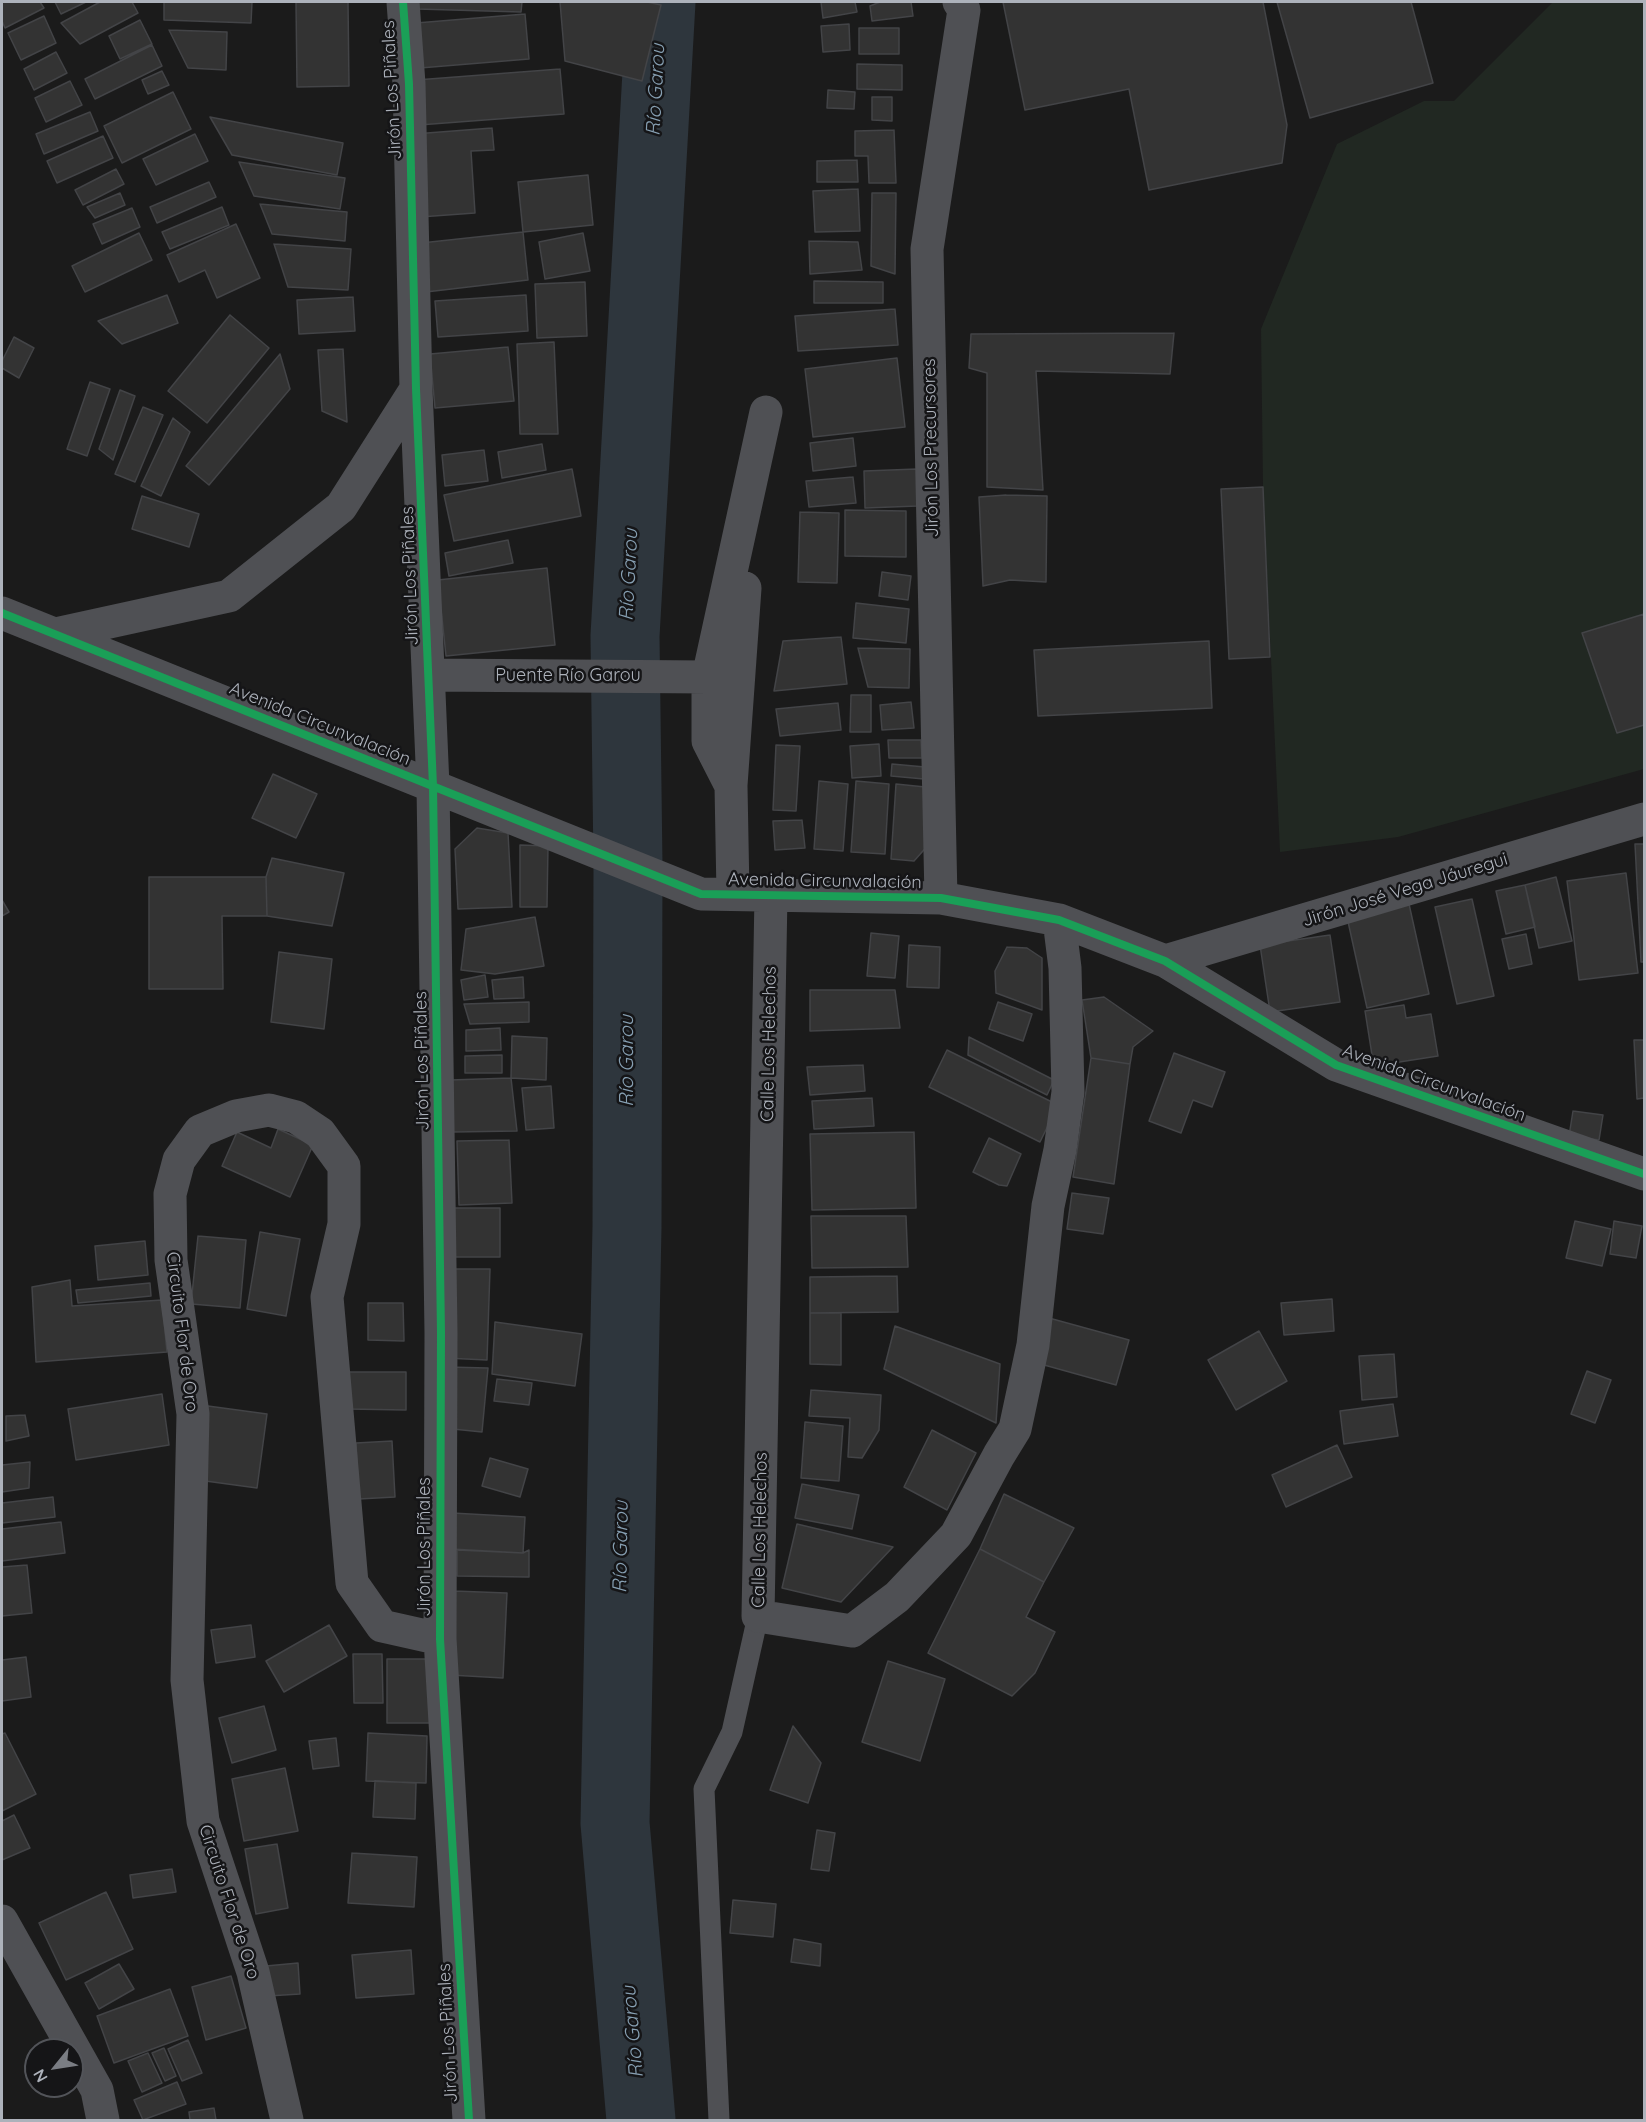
<!DOCTYPE html>
<html>
<head>
<meta charset="utf-8">
<style>
	body { margin:0 }
	#map { position:relative; width:1646px; height:2122px; overflow:hidden; background:#1b1b1b; font-family:Quicksand,sans-serif }
	canvas { display:block }
	.frame { position:absolute; inset:0; border:3px solid #adb2bb; pointer-events:none }
	.north { position:absolute; left:24px; top:2038px; width:60px; height:60px; box-sizing:border-box; background:#151517; border:2px solid #525459; border-radius:50%; rotate:240deg; font-size:16px; font-weight:700; line-height:24px; text-align:center; color:#adb2bb }
	.north::after { content:''; display:block; margin:auto; width:21px; height:27px; background:#7a7d83; clip-path:polygon(50% 0,100% 100%,50% 72%,0 100%) }
</style>
</head>
<body>
<div id="map">
<canvas width="1646" height="2122"></canvas>
<div class="frame"></div>
<div class="north">N</div>
</div>
<script>
const g = document.querySelector('canvas').getContext('2d');
g.lineJoin = 'round';
function paint(path, color) {
  g.fillStyle = color;
  g.fill(path, 'evenodd');
}
function poly(rows) {
  const path = new Path2D();
  for (const r of rows) {
    path.moveTo(r[0], r[1]);
    for (let i = 2; i < r.length; i += 2) path.lineTo(r[i], r[i + 1]);
  }
  return path;
}
function strokePath(path, color, width, dash) {
  g.strokeStyle = color;
  g.lineWidth = width;
  g.lineCap = dash ? 'butt' : 'round';
  g.setLineDash(dash || []);
  g.stroke(path);
}
function write(font, color, halo, rows, align = 'center') {
  g.font = font + ' Quicksand,sans-serif';
  g.lineWidth = 5;
  g.setLineDash([]);
  g.textBaseline = 'middle';
  g.strokeStyle = halo;
  g.fillStyle = color;
  for (const [text, x, y, turn = 0] of rows) {
    g.save();
    g.translate(x, y);
    g.rotate((+turn || 0) * Math.PI / 180);
    g.textAlign = isNaN(turn) ? turn : align;
    if (halo) g.strokeText(text, 0, 0);
    g.fillText(text, 0, 0);
    g.restore();
  }
}
const green = poly([
	[1553,2,1644,2,1644,769,1398,837,1280,852,1263,487,1261,329,1337,144,1424,101,1454,101]
]);
const river = poly([
	[641,2120,615,1823,627,1227,628,865,625,636,661,2]
]);
const building = poly([
	[2,2,40,2,44,8,5,28,2,21,2,2],
	[55,2,86,2,61,14,55,2],
	[100,2,132,2,138,13,80,44,61,23,100,2],
	[164,2,252,2,251,23,164,20,164,2],
	[296,2,348,2,349,86,297,87,296,2],
	[417,2,522,2,521,12,417,9,417,2],
	[560,2,647,2,661,5,642,81,565,61,560,2],
	[821,2,855,2,857,12,823,18,821,2],
	[880,2,911,2,913,16,872,21,870,6,880,2],
	[1003,2,1263,2,1287,125,1282,163,1149,190,1129,89,1025,110,1003,2],
	[1277,2,1411,2,1433,83,1310,118,1277,2],
	[525,14,529,59,420,68,416,23,525,14],
	[44,16,56,43,21,60,8,33,44,16],
	[140,20,152,44,120,59,109,36,140,20],
	[849,24,850,50,823,52,821,26,849,24],
	[859,28,899,28,899,54,859,54,859,28],
	[169,30,227,32,226,70,188,68,169,30],
	[152,45,162,66,95,99,85,79,152,45],
	[56,52,67,73,34,90,24,69,56,52],
	[857,64,902,65,902,90,857,89,857,64],
	[560,69,564,114,419,125,416,80,560,69],
	[162,71,169,85,148,94,142,80,162,71],
	[70,81,82,105,46,122,35,98,70,81],
	[828,90,855,92,854,109,827,108,828,90],
	[173,92,191,129,122,163,104,126,173,92],
	[872,97,892,97,892,121,872,120,872,97],
	[90,112,98,131,44,154,36,134,90,112],
	[210,117,343,143,337,175,232,155,210,117],
	[492,128,494,150,471,151,475,213,420,217,414,134,492,128],
	[894,130,896,183,869,183,868,156,855,156,855,131,894,130],
	[195,134,208,161,156,185,143,159,195,134],
	[103,136,113,158,57,183,47,161,103,136],
	[857,160,858,182,817,182,817,161,857,160],
	[239,162,345,178,340,209,254,196,239,162],
	[116,169,124,184,83,205,75,190,116,169],
	[588,175,593,225,523,232,518,182,588,175],
	[209,182,216,197,157,223,150,207,209,182],
	[858,189,860,231,815,232,813,191,858,189],
	[120,193,125,205,95,218,87,207,120,193],
	[872,193,896,193,895,274,871,266,872,193],
	[260,204,347,212,345,241,272,234,260,204],
	[222,207,229,225,170,249,162,232,222,207],
	[132,208,140,227,102,244,93,224,132,208],
	[236,224,260,278,217,298,205,270,179,282,167,255,236,224],
	[523,232,528,280,426,292,421,243,523,232],
	[139,233,152,260,85,292,72,266,139,233],
	[583,233,590,271,545,279,539,242,583,233],
	[809,241,858,242,862,270,810,274,809,241],
	[274,244,351,249,348,290,288,287,274,244],
	[814,281,883,282,883,303,814,303,814,281],
	[585,282,587,336,537,338,535,284,585,282],
	[167,295,178,323,122,344,98,321,167,295],
	[526,295,528,331,438,337,435,301,526,295],
	[353,297,355,331,299,334,297,300,353,297],
	[895,309,898,345,798,351,795,316,895,309],
	[230,315,269,348,207,423,168,391,230,315],
	[1174,333,1170,374,1036,371,1043,490,987,487,987,373,969,368,971,334,1174,333],
	[14,337,34,348,19,378,2,368,2,361,14,337],
	[554,342,558,434,520,434,517,344,554,342],
	[508,347,514,401,435,408,430,354,508,347],
	[343,349,347,422,322,411,318,350,343,349],
	[280,354,290,389,209,485,186,466,280,354],
	[897,358,905,427,813,437,805,369,897,358],
	[90,382,110,389,87,456,67,449,90,382],
	[120,390,135,396,113,460,99,449,120,390],
	[143,407,163,415,135,482,115,474,143,407],
	[173,418,190,432,161,496,141,486,173,418],
	[853,438,856,466,813,471,810,443,853,438],
	[542,444,546,470,502,478,498,452,542,444],
	[484,450,488,481,445,486,442,455,484,450],
	[572,469,581,516,454,541,444,495,572,469],
	[917,469,918,506,865,508,864,471,917,469],
	[853,477,856,503,809,507,806,481,853,477],
	[1263,487,1270,657,1229,659,1221,489,1263,487],
	[1006,495,1047,496,1046,582,1010,580,983,586,979,497,1006,495],
	[142,496,199,514,189,547,132,529,142,496],
	[845,510,906,511,906,557,845,556,845,510],
	[800,512,839,513,837,583,798,582,800,512],
	[508,540,513,563,449,576,445,553,508,540],
	[547,568,555,645,446,656,438,580,547,568],
	[882,572,911,576,908,600,879,596,882,572],
	[856,603,909,609,906,643,853,638,856,603],
	[1644,614,1644,725,1617,733,1582,633,1644,614],
	[841,637,847,684,774,691,783,641,841,637],
	[1209,641,1212,708,1038,716,1034,650,1209,641],
	[858,648,910,649,909,688,868,687,858,648],
	[851,695,871,695,871,732,850,732,851,695],
	[911,702,914,728,882,730,880,705,911,702],
	[838,703,841,730,780,736,776,709,838,703],
	[888,740,921,740,922,758,889,758,888,740],
	[879,744,881,776,852,778,850,746,879,744],
	[776,745,800,746,796,811,773,810,776,745],
	[892,764,925,767,924,779,891,776,892,764],
	[273,774,317,794,296,838,252,818,273,774],
	[819,781,848,784,843,851,814,849,819,781],
	[856,781,889,784,885,854,851,852,856,781],
	[896,784,935,788,931,842,914,861,891,859,896,784],
	[802,820,805,848,775,850,773,821,802,820],
	[477,828,508,833,512,907,458,909,455,849,477,828],
	[1635,844,1644,844,1644,962,1641,962,1635,844],
	[520,845,548,846,547,907,520,907,520,845],
	[272,858,344,873,332,926,267,916,266,877,272,858],
	[1626,873,1638,973,1579,980,1567,881,1626,873],
	[149,877,266,877,267,916,222,916,223,989,149,989,149,877],
	[1556,877,1572,941,1539,948,1525,885,1556,877],
	[1525,885,1535,927,1506,934,1496,891,1525,885],
	[1472,899,1494,996,1457,1004,1435,907,1472,899],
	[2,900,9,912,2,916,2,900],
	[1409,904,1429,994,1367,1008,1347,917,1409,904],
	[535,917,544,966,495,974,461,970,466,929,535,917],
	[871,933,899,936,895,978,867,976,871,933],
	[1526,934,1532,964,1509,969,1502,939,1526,934],
	[1330,935,1340,1002,1270,1012,1260,945,1330,935],
	[909,945,940,947,939,988,907,987,909,945],
	[1007,947,1027,948,1042,958,1042,1010,996,993,995,971,1007,947],
	[279,952,332,959,324,1029,271,1022,279,952],
	[485,975,488,997,464,1000,461,980,485,975],
	[523,977,524,998,494,999,492,980,523,977],
	[810,990,895,990,900,1028,810,1031,810,990],
	[1104,997,1153,1031,1133,1047,1130,1064,1091,1058,1082,1000,1104,997],
	[529,1002,529,1022,470,1024,464,1004,529,1002],
	[998,1002,1032,1014,1023,1041,989,1029,998,1002],
	[1404,1005,1406,1018,1431,1014,1438,1056,1393,1063,1372,1055,1365,1011,1404,1005],
	[500,1028,501,1050,466,1051,466,1030,500,1028],
	[512,1036,547,1038,546,1080,511,1078,512,1036],
	[969,1037,1054,1080,1047,1095,968,1055,969,1037],
	[1634,1040,1644,1040,1644,1098,1637,1099,1634,1040],
	[947,1050,1058,1105,1040,1142,929,1087,947,1050],
	[1174,1053,1225,1072,1212,1107,1193,1100,1181,1133,1149,1121,1174,1053],
	[502,1055,502,1073,465,1073,465,1056,502,1055],
	[1091,1058,1130,1064,1114,1184,1073,1177,1091,1058],
	[863,1065,865,1091,810,1095,807,1067,863,1065],
	[511,1078,517,1131,453,1132,450,1080,511,1078],
	[551,1086,554,1128,526,1130,522,1088,551,1086],
	[872,1098,874,1126,814,1129,812,1101,872,1098],
	[1573,1111,1603,1115,1599,1140,1569,1136,1573,1111],
	[278,1129,313,1145,290,1197,222,1166,237,1132,271,1148,278,1129],
	[914,1132,916,1208,812,1210,810,1134,914,1132],
	[989,1138,1021,1154,1007,1186,999,1185,973,1172,989,1138],
	[509,1140,512,1203,459,1205,457,1141,509,1140],
	[1072,1193,1109,1198,1103,1234,1067,1229,1072,1193],
	[449,1208,500,1208,500,1257,449,1257,449,1208],
	[811,1216,906,1216,908,1267,812,1268,811,1216],
	[1575,1221,1611,1229,1602,1266,1566,1258,1575,1221],
	[1614,1221,1642,1226,1636,1258,1610,1254,1614,1221],
	[260,1232,300,1239,286,1316,247,1309,260,1232],
	[198,1236,246,1240,240,1308,191,1304,198,1236],
	[145,1241,148,1275,98,1280,95,1246,145,1241],
	[447,1269,490,1269,487,1360,445,1358,447,1269],
	[897,1276,898,1312,810,1313,810,1277,897,1276],
	[70,1280,72,1306,162,1300,167,1352,36,1362,32,1287,70,1280],
	[150,1283,151,1296,78,1303,76,1290,150,1283],
	[1332,1299,1334,1331,1284,1335,1281,1303,1332,1299],
	[368,1303,403,1303,404,1341,368,1340,368,1303],
	[810,1313,841,1313,841,1365,810,1364,810,1313],
	[1049,1318,1129,1340,1116,1385,1037,1363,1049,1318],
	[495,1322,582,1334,575,1386,492,1374,495,1322],
	[895,1326,1000,1364,996,1423,884,1369,895,1326],
	[1259,1331,1287,1381,1236,1410,1208,1360,1259,1331],
	[1394,1354,1397,1397,1362,1400,1359,1356,1394,1354],
	[447,1367,488,1368,482,1432,443,1428,447,1367],
	[1587,1371,1611,1380,1595,1423,1571,1414,1587,1371],
	[348,1372,406,1372,406,1410,348,1409,348,1372],
	[497,1379,532,1383,529,1405,494,1401,497,1379],
	[811,1390,881,1395,879,1430,862,1458,848,1457,850,1418,809,1416,811,1390],
	[162,1394,169,1445,76,1460,68,1409,162,1394],
	[1393,1404,1398,1436,1344,1444,1340,1411,1393,1404],
	[208,1406,267,1414,257,1488,198,1480,208,1406],
	[25,1415,29,1436,6,1441,6,1416,25,1415],
	[805,1422,843,1426,839,1481,801,1478,805,1422],
	[932,1430,976,1453,947,1510,904,1487,932,1430],
	[392,1441,395,1497,359,1499,356,1443,392,1441],
	[1337,1445,1352,1477,1286,1507,1272,1475,1337,1445],
	[490,1458,528,1469,520,1497,482,1486,490,1458],
	[30,1462,29,1488,2,1492,2,1465,30,1462],
	[802,1484,859,1495,852,1529,795,1518,802,1484],
	[1004,1494,1074,1528,1044,1582,980,1549,1004,1494],
	[53,1497,55,1517,2,1523,2,1503,53,1497],
	[452,1513,525,1517,523,1553,451,1549,452,1513],
	[61,1522,65,1553,2,1561,2,1529,61,1522],
	[797,1524,893,1547,841,1602,782,1588,797,1524],
	[980,1549,1044,1582,1026,1617,1055,1632,1035,1673,1012,1696,928,1653,980,1549],
	[457,1550,523,1553,529,1550,529,1577,457,1576,457,1550],
	[27,1565,32,1613,2,1616,2,1567,27,1565],
	[454,1591,507,1593,503,1678,450,1675,454,1591],
	[251,1625,255,1657,216,1663,211,1630,251,1625],
	[329,1625,347,1656,284,1692,266,1661,329,1625],
	[353,1654,382,1654,383,1703,354,1703,353,1654],
	[26,1657,31,1697,2,1701,2,1660,26,1657],
	[387,1659,430,1659,430,1723,387,1723,387,1659],
	[888,1661,945,1679,920,1761,862,1742,888,1661],
	[264,1706,276,1750,232,1763,219,1718,264,1706],
	[793,1726,821,1763,808,1803,770,1790,793,1726],
	[5,1733,36,1794,2,1811,2,1734,5,1733],
	[368,1733,427,1736,426,1783,366,1781,368,1733],
	[336,1738,339,1766,313,1769,309,1741,336,1738],
	[285,1768,298,1831,244,1841,232,1779,285,1768],
	[375,1781,416,1783,415,1819,373,1817,375,1781],
	[14,1815,30,1848,2,1860,2,1821,14,1815],
	[817,1830,835,1833,829,1871,811,1869,817,1830],
	[277,1844,288,1908,256,1914,245,1849,277,1844],
	[352,1853,417,1857,414,1907,348,1903,352,1853],
	[172,1869,176,1892,133,1898,130,1875,172,1869],
	[106,1892,133,1949,66,1980,39,1923,106,1892],
	[733,1900,776,1904,773,1937,730,1933,733,1900],
	[794,1939,821,1944,820,1966,791,1962,794,1939],
	[411,1950,414,1994,356,1998,352,1955,411,1950],
	[298,1963,300,1994,268,1996,266,1966,298,1963],
	[119,1964,134,1989,99,2009,85,1983,119,1964],
	[231,1976,246,2028,206,2040,192,1987,231,1976],
	[170,1989,188,2036,114,2063,97,2016,170,1989],
	[188,2040,202,2073,182,2081,168,2049,188,2040],
	[164,2048,176,2076,165,2081,152,2053,164,2048],
	[148,2053,162,2083,142,2092,128,2061,148,2053],
	[177,2082,186,2104,143,2120,134,2100,177,2082],
	[214,2108,216,2120,190,2120,189,2112,214,2108]
]);
const lane = poly([
	[719,2120,704,1789,732,1732,758,1616]
]);
const street = poly([
	[403,2,409,84,416,389,433,786,441,1333,440,1639,469,2120],
	[2,613,701,894,941,898,1059,920,1165,961,1336,1065,1644,1174],
	[55,634,229,596,341,507,416,389],
	[429,675,708,677],
	[731,785,745,588],
	[733,894,731,786,708,741,708,677,766,412],
	[771,895,758,1616,852,1631,897,1597,956,1535,999,1455,1015,1429,1033,1345,1048,1206,1060,1150,1068,1092,1065,968,1059,920],
	[941,898,927,249,964,10,959,2],
	[1165,961,1644,819],
	[2,1921,97,2090,103,2120],
	[287,2120,253,1972,203,1821,187,1680,193,1414,171,1260,170,1194,179,1160,200,1131,236,1116,269,1110,296,1117,320,1133,344,1166,344,1224,327,1297,352,1583,382,1626,440,1639]
]);
const cycleway = poly([
	[403,2,409,84,416,389,433,786,441,1333,440,1639,469,2120],
	[2,613,701,894,941,898,1059,920,1165,961,1336,1065,1644,1174]
]);
const streetNames = [
	["Jirón Los Piñales",392,90,-93],
	["Jirón Los Precursores",931,448,-91],
	["Jirón Los Piñales",410,576,-92],
	["Puente Río Garou",568,676],
	["Avenida Circunvalación",320,724,22],
	["Avenida Circunvalación",825,881,1],
	["Jirón José Vega Jáuregui",1405,890,-17],
	["Calle Los Helechos",769,1044,-89],
	["Jirón Los Piñales",422,1061,-91],
	["Avenida Circunvalación",1434,1083,20],
	["Circuito Flor de Oro",182,1332,83],
	["Calle Los Helechos",760,1530,-89],
	["Jirón Los Piñales",425,1547,-90],
	["Circuito Flor de Oro",229,1902,72],
	["Jirón Los Piñales",448,2033,-93]
];
const waterNames = [
	["Río Garou",656,90,-87],
	["Río Garou",629,575,-87],
	["Río Garou",627,1061,-90],
	["Río Garou",621,1547,-89],
	["Río Garou",633,2032,-95]
];
paint(green, '#212822');
strokePath(river, '#2e363d', 69);
paint(building, '#333');
strokePath(building, '#434447', 1.5);
strokePath(lane, '#4f5054', 21);
strokePath(street, '#4f5054', 33);
strokePath(cycleway, '#1a9f57', 8);
write('18px', '#adb2bb', '#151517', streetNames);
write('italic 20px', '#87a0b3', '#151517', waterNames);
</script>
</body>
</html>
